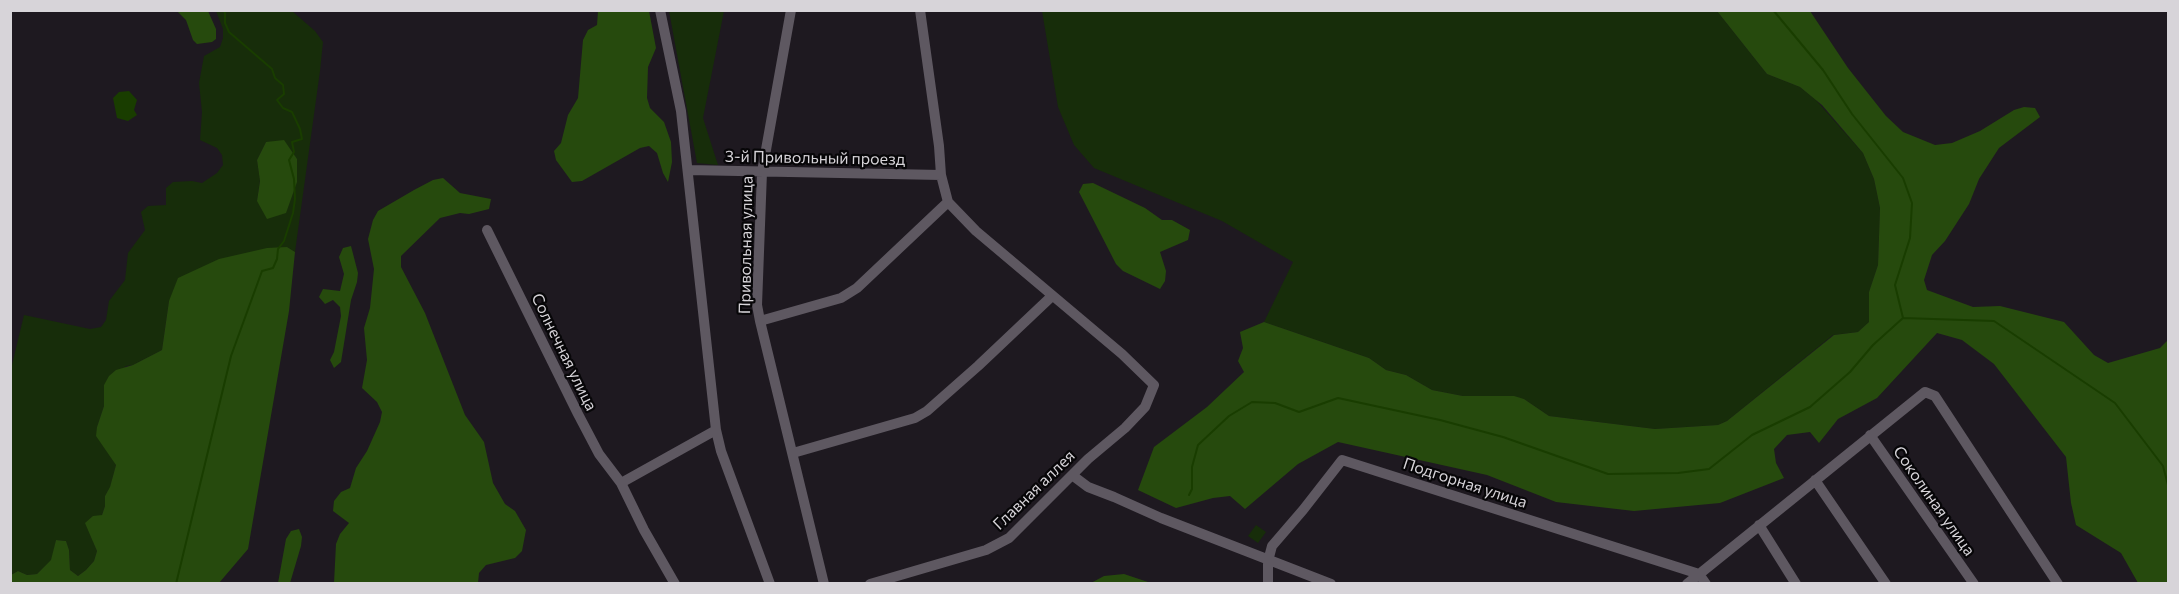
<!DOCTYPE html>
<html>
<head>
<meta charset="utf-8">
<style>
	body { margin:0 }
	#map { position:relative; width:2179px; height:594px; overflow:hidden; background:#1e1920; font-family:Commissioner,sans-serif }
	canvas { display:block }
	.frame { position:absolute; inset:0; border:12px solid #d7d4d9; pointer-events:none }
</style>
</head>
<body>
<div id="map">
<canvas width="2179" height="594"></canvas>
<div class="frame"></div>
</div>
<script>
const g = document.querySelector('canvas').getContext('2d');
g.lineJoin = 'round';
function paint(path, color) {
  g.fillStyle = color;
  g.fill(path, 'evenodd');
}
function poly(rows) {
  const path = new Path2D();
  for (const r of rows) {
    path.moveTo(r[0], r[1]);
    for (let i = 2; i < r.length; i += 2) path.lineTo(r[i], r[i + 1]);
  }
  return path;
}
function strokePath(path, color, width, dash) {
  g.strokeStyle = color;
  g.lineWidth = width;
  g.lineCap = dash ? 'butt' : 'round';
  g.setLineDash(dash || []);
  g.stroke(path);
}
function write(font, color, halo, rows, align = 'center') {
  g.font = font + ' Commissioner,sans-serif';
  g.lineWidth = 4.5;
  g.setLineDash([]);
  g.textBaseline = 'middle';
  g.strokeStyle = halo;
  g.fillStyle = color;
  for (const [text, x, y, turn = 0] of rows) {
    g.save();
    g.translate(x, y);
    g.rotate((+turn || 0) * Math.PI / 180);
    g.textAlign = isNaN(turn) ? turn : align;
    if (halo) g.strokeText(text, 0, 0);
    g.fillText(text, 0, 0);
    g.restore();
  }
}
const green = poly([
	[216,11,292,11,315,31,323,42,320,71,295,252,287,247,169,301,162,350,133,365,126,366,104,385,104,406,97,427,116,465,110,488,105,496,105,506,93,541,97,551,94,561,86,570,78,576,70,570,69,550,66,541,56,540,52,560,37,574,27,575,18,571,11,575,10,373,24,315,90,329,101,327,106,320,109,301,125,280,128,253,145,230,141,212,148,206,166,205,166,188,173,182,192,181,202,183,217,173,223,165,222,155,217,148,200,140,202,112,199,83,204,56,220,47,223,38,223,29],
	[266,142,297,159,257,201,260,180,257,160],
	[669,11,724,11,703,118,718,165,697,163],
	[1042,11,1717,11,1767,74,1800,87,1815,99,1863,153,1874,179,1880,208,1878,265,1869,292,1869,322,1858,332,1833,335,1727,421,1718,425,1655,429,1549,416,1524,399,1504,396,1463,396,1432,390,1406,375,1386,370,1369,358,1264,322,1293,262,1222,221,1094,168,1074,145,1058,107],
	[1256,525,1266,532,1258,543,1248,536]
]);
const forest = poly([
	[177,11,208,11,216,29,216,39,212,42,197,44,193,40,186,20],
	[598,11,649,11,656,48,648,67,647,98,650,108,664,122,671,142,672,162,668,182,663,173,657,153,649,146,640,148,582,181,572,182,556,160,554,151,561,143,568,115,578,98,583,40,588,30,597,25],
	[1717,11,1810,11,1848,68,1886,116,1903,132,1935,145,1952,143,1980,131,2014,110,2024,107,2035,108,2040,117,1999,148,1979,179,1969,204,1945,241,1932,255,1924,280,1927,290,1973,307,2000,306,2064,322,2094,355,2108,363,2160,348,2168,340,2168,583,2138,583,2121,553,2076,525,2071,503,2066,457,1994,364,1962,340,1937,333,1877,398,1838,419,1819,443,1810,432,1787,435,1774,449,1776,463,1784,478,1720,503,1634,511,1556,502,1487,475,1338,442,1298,464,1245,509,1230,496,1213,498,1176,508,1138,490,1154,447,1207,407,1244,372,1238,361,1243,348,1240,332,1264,322,1369,358,1386,370,1406,375,1432,390,1463,396,1514,396,1524,399,1549,416,1655,429,1718,425,1727,421,1834,335,1858,332,1869,322,1869,292,1878,265,1880,208,1874,179,1863,153,1822,105,1800,87,1767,74],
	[284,140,297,159,297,182,286,213,267,219,257,201,260,181,257,160,266,142],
	[443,178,460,193,491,199,489,209,469,214,460,213,440,218,401,256,401,267,425,313,465,415,484,442,493,483,505,504,515,511,526,530,522,551,515,558,486,565,479,573,478,583,334,583,336,544,340,534,349,523,333,511,334,501,341,492,350,488,356,468,367,451,380,422,382,412,377,402,362,388,367,360,364,328,370,308,374,269,368,239,373,220,378,211,414,190,433,180],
	[1093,183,1145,208,1162,220,1172,220,1190,230,1188,240,1160,252,1166,271,1165,281,1160,289,1123,271,1116,264,1079,192,1083,184],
	[351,246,358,273,357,282,351,300,341,362,334,368,330,360,334,352,341,316,340,307,333,300,325,304,319,297,323,289,340,291,344,274,339,257,343,248],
	[287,247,295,252,289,311,248,549,219,583,11,583,11,575,18,571,27,575,37,574,51,560,56,540,66,541,69,550,70,570,78,576,86,570,94,561,97,551,85,523,93,516,102,515,105,506,105,496,110,487,116,465,96,436,97,427,104,406,104,385,109,376,116,370,133,365,162,350,169,301,178,278,219,259,267,248],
	[299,529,302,537,301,546,290,583,278,583,286,539,291,531],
	[1124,574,1151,583,1091,583,1104,576]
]);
const water = poly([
	[129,91,137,100,134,110,137,115,128,121,117,118,113,98,119,92]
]);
const stream = poly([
	[1773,10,1823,70,1852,114,1903,178,1912,203,1910,238,1895,285,1903,318],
	[1189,495,1192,489,1192,467,1198,445,1229,416,1252,402,1275,403,1299,412,1338,398,1440,420,1503,437,1608,474,1678,473,1709,469,1752,435,1810,407,1850,372,1873,345,1903,318,1994,321,2115,403,2163,466,2168,485],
	[176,584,231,356,262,271,273,268,277,259,278,249,284,241,293,213,295,199,294,179,289,160,294,152,292,142,302,139,300,129,292,112,283,108,277,100,284,94,283,85,275,78,272,69,229,32,225,23,225,13,223,10]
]);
const street = poly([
	[660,10,681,111,716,430,721,451,770,584],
	[791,10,762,172,757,305,760,321,824,584],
	[688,170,941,175],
	[487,230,578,414,599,454,621,483,644,530,675,584],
	[760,321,841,298,857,288,948,202],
	[1870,435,1974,584],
	[793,453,915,418,927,411,978,366,1052,296],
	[1072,475,1088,487,1114,497,1161,518,1331,584],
	[1815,480,1886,584],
	[621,483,716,430],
	[1759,525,1796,584],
	[1699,574,1706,584],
	[870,584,986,550,1009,538,1088,459,1125,428,1145,407,1154,385,1122,354,976,231,948,202,941,175,939,146,920,10],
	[1268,584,1268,561,1272,546,1303,510,1342,460,1699,574],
	[1687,584,1925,392,1935,396,2058,584]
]);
const streetNames = [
	["3-й Привольный проезд",815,158,1],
	["Привольная улица",746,245,-89],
	["Солнечная улица",564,352,64],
	["Подгорная улица",1465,483,18],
	["Главная аллея",1034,490,-44],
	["Соколиная улица",1934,501,55]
];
paint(green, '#172d0a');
paint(forest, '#264a0d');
paint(water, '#193d00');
strokePath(stream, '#193d00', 2);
strokePath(street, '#5e5861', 10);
write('16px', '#d7d4d9', '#070608', streetNames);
</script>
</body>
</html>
